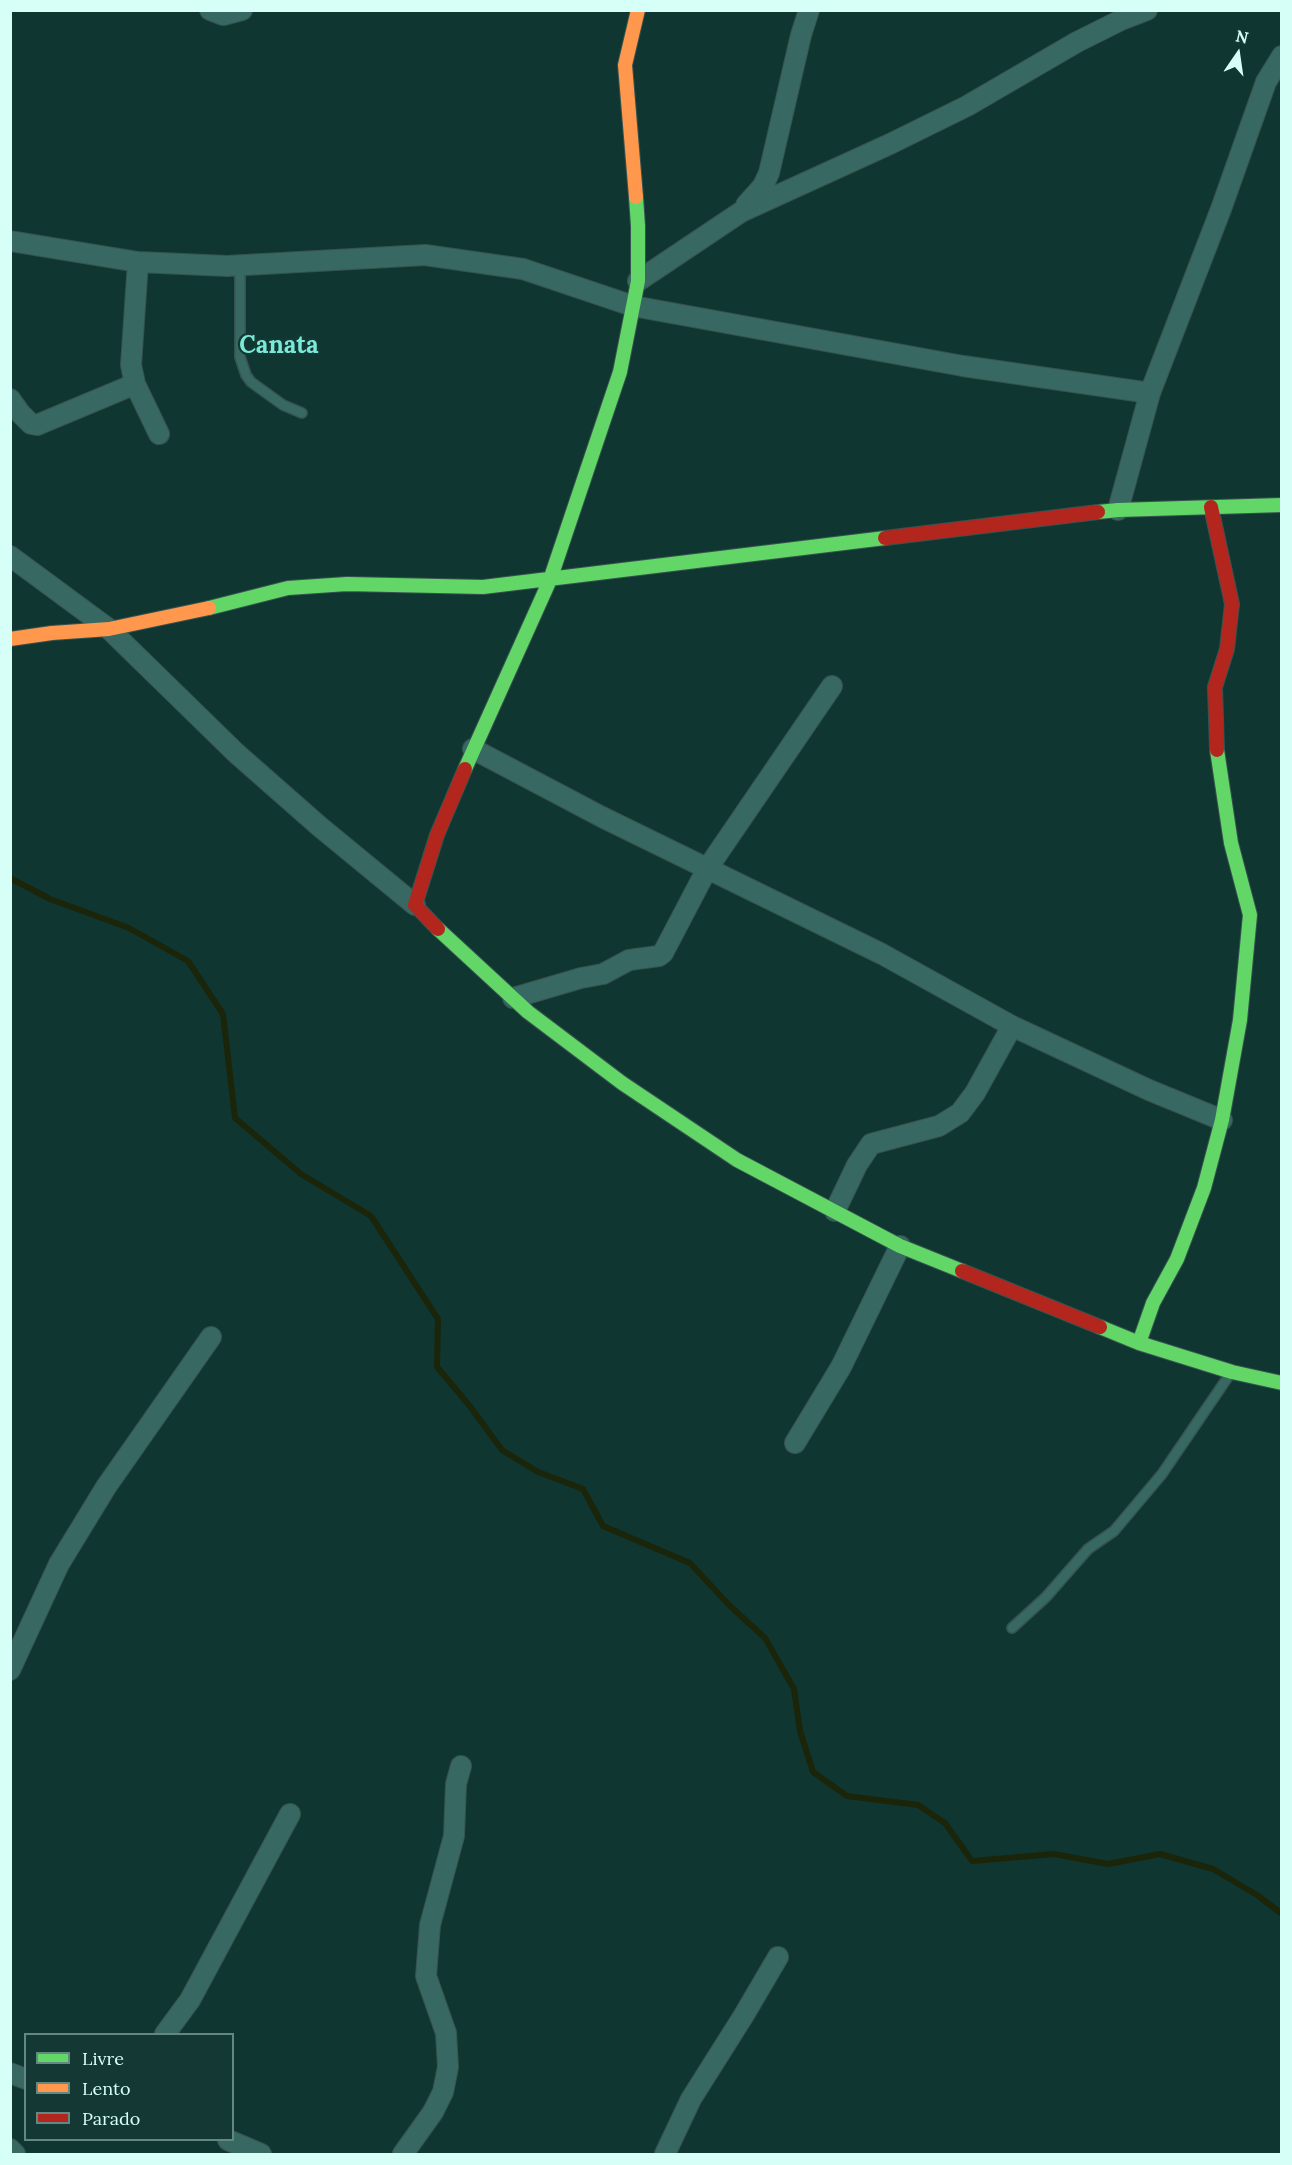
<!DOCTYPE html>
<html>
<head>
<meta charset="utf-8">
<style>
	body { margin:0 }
	#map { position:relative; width:1292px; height:2165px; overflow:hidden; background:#103631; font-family:Lora,serif }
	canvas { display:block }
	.frame { position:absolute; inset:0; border:12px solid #d6fff7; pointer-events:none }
	.legend { position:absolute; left:24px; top:2033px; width:210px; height:108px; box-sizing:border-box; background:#143833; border:2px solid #628881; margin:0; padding:8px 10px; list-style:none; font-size:18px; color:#d6fff7 }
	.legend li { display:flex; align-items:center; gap:12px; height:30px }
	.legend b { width:30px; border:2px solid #628881 }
	.north { position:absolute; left:1208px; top:24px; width:60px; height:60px; -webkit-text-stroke:4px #143833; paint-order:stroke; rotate:13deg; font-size:16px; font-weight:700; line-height:24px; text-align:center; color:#d6fff7 }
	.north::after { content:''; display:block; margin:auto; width:21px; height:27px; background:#d6fff7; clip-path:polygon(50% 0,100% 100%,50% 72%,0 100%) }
</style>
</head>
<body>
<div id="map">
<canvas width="1292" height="2165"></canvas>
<div class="frame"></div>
<ul class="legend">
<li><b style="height:8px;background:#63d668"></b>Livre</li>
<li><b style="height:8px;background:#ff974d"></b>Lento</li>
<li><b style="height:8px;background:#b3261e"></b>Parado</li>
</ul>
<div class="north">N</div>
</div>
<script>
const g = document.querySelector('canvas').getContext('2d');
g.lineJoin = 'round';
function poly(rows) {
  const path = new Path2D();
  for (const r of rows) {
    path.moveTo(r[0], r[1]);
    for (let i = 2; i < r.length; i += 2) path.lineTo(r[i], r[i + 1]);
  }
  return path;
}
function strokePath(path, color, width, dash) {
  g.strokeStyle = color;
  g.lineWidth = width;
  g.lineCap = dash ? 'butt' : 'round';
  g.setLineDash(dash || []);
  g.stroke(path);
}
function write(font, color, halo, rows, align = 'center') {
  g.font = font + ' Lora,serif';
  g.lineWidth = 4.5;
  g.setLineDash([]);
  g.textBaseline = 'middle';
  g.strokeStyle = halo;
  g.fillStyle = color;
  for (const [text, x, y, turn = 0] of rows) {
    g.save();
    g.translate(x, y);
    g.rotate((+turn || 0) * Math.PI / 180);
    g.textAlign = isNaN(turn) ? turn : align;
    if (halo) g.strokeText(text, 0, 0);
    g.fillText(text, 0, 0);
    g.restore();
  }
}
const stream = poly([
	[10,878,50,899,129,928,188,961,223,1014,235,1118,301,1174,371,1216,438,1319,437,1367,469,1405,502,1450,538,1472,583,1489,603,1526,690,1563,728,1604,765,1638,794,1689,800,1731,813,1772,847,1796,918,1805,945,1823,972,1861,1054,1854,1108,1864,1160,1854,1213,1869,1257,1895,1282,1914]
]);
const lane = poly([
	[240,265,240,357,246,375,251,382,283,405,302,413],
	[1012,1628,1046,1597,1088,1549,1114,1531,1162,1474,1230,1374]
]);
const street = poly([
	[210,10,223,15,242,10],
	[746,205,763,186,769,173,801,35,809,10],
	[10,241,138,262,227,266,425,255,523,269,633,306,963,366,1150,393],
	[138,262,131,365,135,384,159,434],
	[638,281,741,212,890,144,967,106,1077,42,1121,20,1147,10],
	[10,399,20,413,31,424,37,425,135,384],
	[1118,510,1150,393,1221,209,1266,82,1282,56],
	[10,556,109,629,236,753,319,826,415,905],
	[473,749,602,817,882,954,1012,1026,1149,1090,1222,1120],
	[513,998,581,978,603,974,629,960,659,956,663,953,707,869,832,686],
	[835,1211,857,1165,871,1144,939,1126,960,1113,975,1093,1012,1026],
	[795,1443,841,1367,900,1246],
	[10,1670,59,1564,106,1487,211,1337],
	[165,2034,190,2000,290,1814],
	[10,2073,26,2079],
	[228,2140,261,2154],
	[10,2149,15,2154],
	[403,2154,433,2112,443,2092,448,2067,446,2033,426,1976,430,1925,454,1836,456,1784,461,1766],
	[665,2154,691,2099,744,2015,778,1957]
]);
const fast = poly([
	[1098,512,1118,510,1282,505],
	[209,608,288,588,347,584,483,587,885,538],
	[465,769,550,580,620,372,638,281,638,226,636,197],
	[438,929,528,1012,622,1083,737,1160,900,1246,962,1271],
	[1100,1327,1139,1343,1232,1372,1282,1383],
	[1139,1343,1153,1303,1177,1259,1204,1188,1222,1120,1240,1020,1250,915,1231,843,1217,750]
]);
const slow = poly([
	[636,197,625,65,638,10],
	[10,639,52,633,109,629,209,608]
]);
const jam = poly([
	[1211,507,1232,604,1227,649,1215,687,1217,750],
	[885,538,1098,512],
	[438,929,415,905,437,835,465,769],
	[962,1271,1100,1327]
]);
const districtNames = [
	["Canata",279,346]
];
strokePath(stream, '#1b250a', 6);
strokePath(lane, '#37534f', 12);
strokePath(street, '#37534f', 22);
strokePath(fast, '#37534f', 16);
strokePath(slow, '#37534f', 16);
strokePath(jam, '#37534f', 16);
strokePath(lane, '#376862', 9);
strokePath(street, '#376862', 20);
strokePath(fast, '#63d668', 14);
strokePath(slow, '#ff974d', 14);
strokePath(jam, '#b3261e', 14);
write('bold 24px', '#79ead9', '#143833', districtNames);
</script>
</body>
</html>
